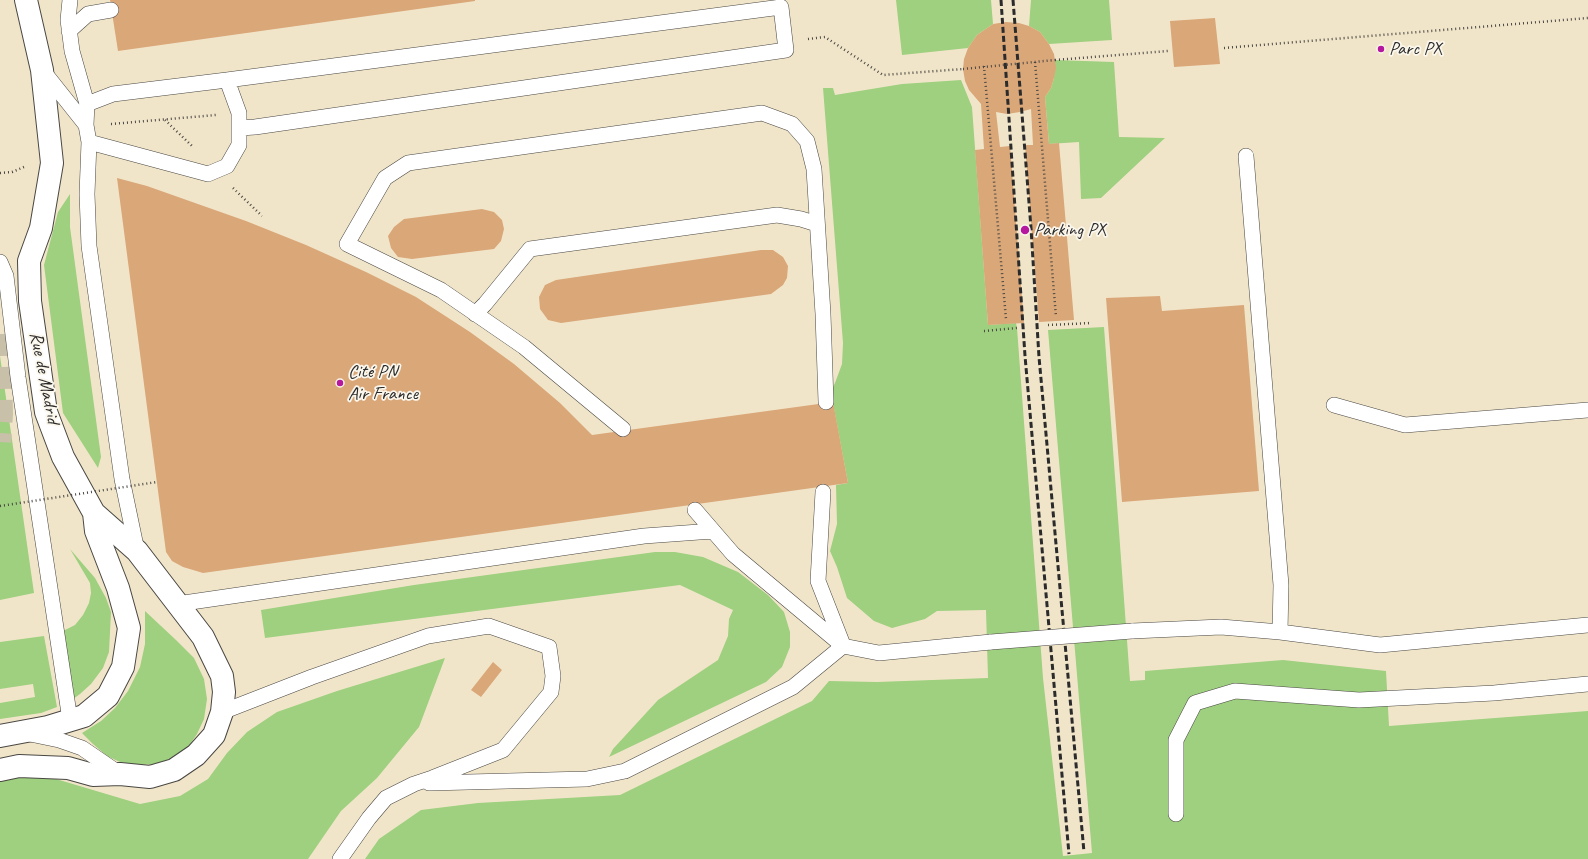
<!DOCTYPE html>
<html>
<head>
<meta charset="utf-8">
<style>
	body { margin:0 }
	canvas { display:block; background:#f1e5c9 }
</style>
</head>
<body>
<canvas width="1588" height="859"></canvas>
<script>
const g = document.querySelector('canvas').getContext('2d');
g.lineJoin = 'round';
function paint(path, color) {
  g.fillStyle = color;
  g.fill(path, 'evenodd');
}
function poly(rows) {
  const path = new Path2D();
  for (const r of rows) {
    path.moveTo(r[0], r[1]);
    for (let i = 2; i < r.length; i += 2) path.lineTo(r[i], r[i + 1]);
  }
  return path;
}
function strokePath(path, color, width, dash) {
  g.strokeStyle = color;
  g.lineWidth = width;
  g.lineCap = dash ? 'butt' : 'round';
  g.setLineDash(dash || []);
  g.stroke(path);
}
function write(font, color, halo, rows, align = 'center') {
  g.font = font + ' Caveat,sans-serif';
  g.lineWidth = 3.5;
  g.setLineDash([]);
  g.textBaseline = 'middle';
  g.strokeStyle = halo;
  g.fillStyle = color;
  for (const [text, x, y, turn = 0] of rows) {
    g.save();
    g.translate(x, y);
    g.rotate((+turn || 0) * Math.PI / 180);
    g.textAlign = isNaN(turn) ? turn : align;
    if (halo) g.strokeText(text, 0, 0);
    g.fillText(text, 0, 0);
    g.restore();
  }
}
const green = poly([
	[896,0,991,0,993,24,977,35,968,48,902,55],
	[1031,0,1109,0,1112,40,1049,44,1040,32,1029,26],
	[1055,60,1114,62,1119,137,1165,138,1101,198,1081,199,1079,142,1049,144,1045,97,1051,88,1054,78],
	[961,80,972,107,988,325,1016,323,1017,328,1043,678,1063,856,1092,853,1048,330,1104,327,1130,681,1145,680,1145,671,1283,660,1386,671,1389,726,1588,711,1588,859,365,859,379,839,421,810,478,803,620,795,812,701,829,681,877,682,988,678,986,610,937,611,925,619,892,628,874,621,847,598,837,567,830,551,837,524,836,485,848,483,833,403,826,402,835,383,842,364,843,343,823,88,833,88,835,95,902,84],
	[70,194,70,227,101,457,98,468,63,413,44,265,58,212],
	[0,356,34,593,0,600],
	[70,549,95,578,106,598,111,612,109,652,103,668,91,684,80,694,73,699,63,631,75,625,83,615,89,603,91,593,90,583],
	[655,552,675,552,703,557,738,572,768,595,784,612,790,632,790,647,782,667,766,682,609,757,613,749,658,700,718,660,728,636,729,619,733,610,680,585,265,638,261,610,414,585],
	[145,611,176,640,194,658,204,679,207,699,204,719,197,734,189,746,173,758,156,764,138,765,120,762,107,756,93,744,82,733,101,721,115,708,128,691,140,667,145,644],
	[44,636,57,707,41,713,0,719,0,703,35,697,33,684,0,689,0,642],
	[445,658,419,727,377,778,341,811,308,859,0,859,0,782,8,779,33,776,56,779,140,804,180,796,208,779,227,753,247,732,277,712,337,691]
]);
const building = poly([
	[110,0,475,0,475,1,118,51],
	[1215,18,1220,64,1174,67,1170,21],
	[1006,22,1019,23,1029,26,1040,32,1049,44,1054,54,1056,68,1054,78,1051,88,1045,97,1049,144,1059,143,1074,320,1039,322,1025,145,1033,145,1031,109,1020,112,1007,114,996,112,1000,147,1010,146,1024,323,988,325,975,150,984,149,981,104,969,90,965,81,963,69,964,59,968,48,977,35,993,24],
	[117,178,147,186,246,221,306,245,366,272,416,297,470,332,514,364,560,403,592,435,833,402,848,483,203,573,183,567,172,561,166,552],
	[482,209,494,212,502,220,504,229,501,241,494,249,412,259,398,257,391,248,388,236,394,227,404,219],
	[761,250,773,250,783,257,788,266,787,278,783,285,771,294,561,323,548,320,540,309,539,297,545,285,556,280],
	[1160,296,1162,311,1244,305,1259,491,1122,502,1106,298],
	[493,662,502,670,481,697,471,690]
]);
const primaryTunnel = poly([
	[0,334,2,414,0,442]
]);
const path = poly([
	[808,39,825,37,883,75,963,69],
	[1224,48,1588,18],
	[1055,60,1168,51],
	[1035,62,1056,317],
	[984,66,1006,319],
	[165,120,192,146],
	[111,124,216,115],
	[0,173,12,172,24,167],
	[233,188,262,216],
	[1048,325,1091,323],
	[984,331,1017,328]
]);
const lane = poly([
	[70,0,68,20,72,51,87,104,86,125,89,142,87,194,89,246,122,479,137,551],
	[69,31,88,14,111,10],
	[43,71,86,125],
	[227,80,781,7,786,50,255,127,240,128],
	[87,104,113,94,227,80,239,113,239,145,227,166,208,174,89,142],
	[1246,156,1281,585,1280,632,1380,645,1588,625],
	[0,262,6,276,18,377,70,720],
	[475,314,485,304,530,249,777,215,801,219,817,224],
	[1334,405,1405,425,1588,410],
	[623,429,524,347,441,290,347,244,385,178,408,163,762,113,792,124,807,141,814,169,823,314,826,402],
	[823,492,818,581,843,645],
	[695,510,733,554,843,646,879,653,991,642],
	[177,604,644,536,713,531],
	[1132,631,1221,627,1280,632],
	[222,712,312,677,428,636,489,626,549,647,553,676,551,692,503,750,432,778,414,784,386,798,369,818,340,859],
	[30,734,59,740,82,748,120,774],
	[429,783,587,779,625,771,793,687,843,646],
	[1176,814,1176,740,1195,703,1235,691,1359,700,1494,693,1588,684]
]);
const secondary = poly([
	[0,736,48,727,84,716,108,696,123,667,129,628,118,588,96,531,94,513,63,457,46,412,30,301,29,261,41,228,52,163,42,70,26,0],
	[0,770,19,766,68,768,93,775,120,774,150,777,174,770,196,755,214,735,222,712,224,692,222,676,203,637,137,551,94,513]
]);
const rail = poly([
	[1001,0,1025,356,1069,854],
	[1013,0,1031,228,1039,357,1084,852]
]);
const pathBridge = poly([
	[963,69,1055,60],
	[0,506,157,482]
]);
const laneBridge = poly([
	[991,642,1132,631]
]);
const markers = [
	[1381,49,4,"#b5179e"],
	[1025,230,5,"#b5179e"],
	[340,383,4,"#b5179e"]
];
const poiNames = [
	["Parc PX",1389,49],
	["Parking PX",1034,230],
	["Cité PN",348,372],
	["Air France",348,394]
];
const streetNames = [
	["Rue de Madrid",44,378,79]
];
paint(green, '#9ed07f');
paint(building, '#daa779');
strokePath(primaryTunnel, '#c9c0a9', 22, [22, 11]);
strokePath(lane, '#494743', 16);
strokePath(secondary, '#494743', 24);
strokePath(path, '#494743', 2.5, [1, 3]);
strokePath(lane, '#fff', 15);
strokePath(secondary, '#fff', 22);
strokePath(rail, '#2b2b2b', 3, [6, 3]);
strokePath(laneBridge, '#494743', 16, []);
strokePath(pathBridge, '#494743', 2.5, [1, 3]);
strokePath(laneBridge, '#fff', 15);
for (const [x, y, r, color] of markers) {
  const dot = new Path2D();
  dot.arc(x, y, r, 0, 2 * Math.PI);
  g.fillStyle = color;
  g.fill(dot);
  strokePath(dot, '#fbf7ec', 1.5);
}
write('19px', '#2b2b2b', '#fbf7ec', poiNames, 'left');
write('19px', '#2b2b2b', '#fbf7ec', streetNames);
</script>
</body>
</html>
